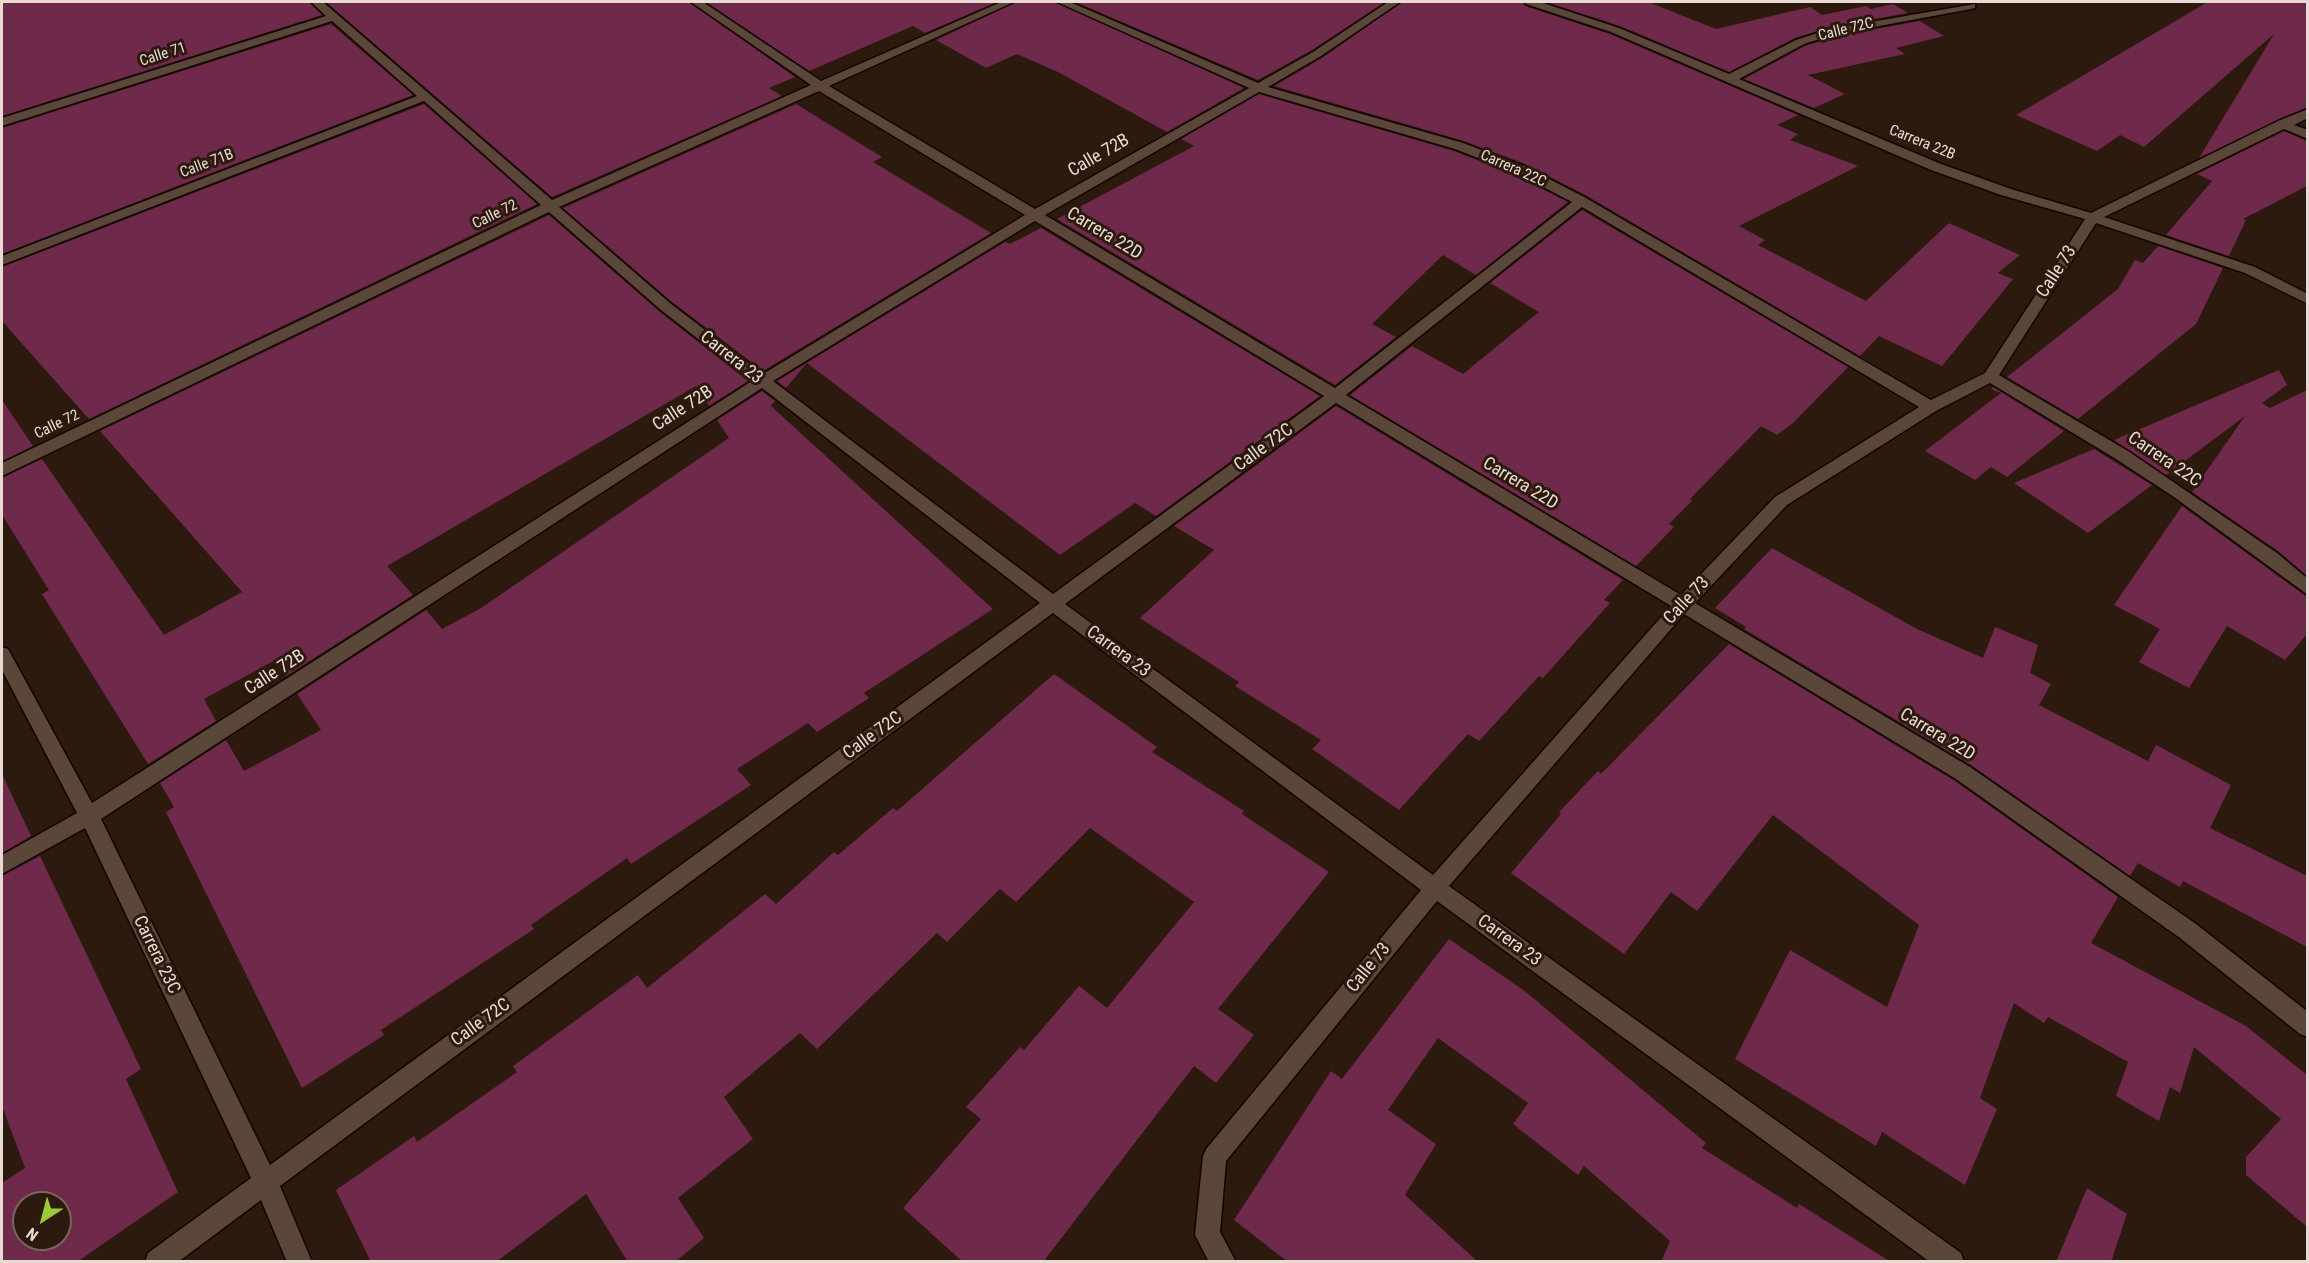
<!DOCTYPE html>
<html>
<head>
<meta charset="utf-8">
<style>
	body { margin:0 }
	#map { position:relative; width:2309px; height:1263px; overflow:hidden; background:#2c1a0e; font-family:"Roboto Condensed",sans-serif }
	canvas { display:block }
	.frame { position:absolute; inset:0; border:3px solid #e8dbd3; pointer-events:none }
	.north { position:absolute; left:12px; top:1191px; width:60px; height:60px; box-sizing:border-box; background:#2c1a0e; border:2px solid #77675d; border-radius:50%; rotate:216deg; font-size:16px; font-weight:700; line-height:24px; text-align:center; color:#e8dbd3 }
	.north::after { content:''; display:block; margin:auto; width:21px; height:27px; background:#9acb34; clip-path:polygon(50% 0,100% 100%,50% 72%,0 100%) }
</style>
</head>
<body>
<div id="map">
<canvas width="2309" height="1263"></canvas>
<div class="frame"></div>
<div class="north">N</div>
</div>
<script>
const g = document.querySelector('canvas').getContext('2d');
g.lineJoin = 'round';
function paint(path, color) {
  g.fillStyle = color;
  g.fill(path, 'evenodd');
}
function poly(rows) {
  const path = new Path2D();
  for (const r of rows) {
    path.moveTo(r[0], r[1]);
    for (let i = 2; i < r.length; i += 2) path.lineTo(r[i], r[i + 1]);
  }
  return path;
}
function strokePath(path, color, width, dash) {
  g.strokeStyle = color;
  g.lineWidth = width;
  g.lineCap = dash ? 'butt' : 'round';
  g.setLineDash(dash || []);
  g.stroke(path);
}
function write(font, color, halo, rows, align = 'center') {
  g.font = font + ' "Roboto Condensed",sans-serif';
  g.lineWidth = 6;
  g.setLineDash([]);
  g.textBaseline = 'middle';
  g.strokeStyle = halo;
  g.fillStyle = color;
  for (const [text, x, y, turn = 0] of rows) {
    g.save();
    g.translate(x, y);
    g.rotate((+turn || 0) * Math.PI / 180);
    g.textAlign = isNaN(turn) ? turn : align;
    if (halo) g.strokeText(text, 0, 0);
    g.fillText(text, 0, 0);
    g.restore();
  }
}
const building = poly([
	[2,2,309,2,322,15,2,116],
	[326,2,689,2,795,77,769,88,782,96,552,197],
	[706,2,997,2,925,33,913,26,809,71],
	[1016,2,1055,2,1244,88,1167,132,1058,72,1017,54,986,68,936,40],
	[1075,2,1385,2,1312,50,1258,80],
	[1402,2,1523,2,1525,6,1610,34,1798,115,1777,125,1798,134,1790,140,1858,166,1739,226,1765,240,1758,245,1866,301,1949,223,2020,255,1998,273,2013,279,1942,366,1879,336,1860,356,1587,196,1525,164,1464,141,1274,86,1322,58],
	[1546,2,1648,2,1716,29,1810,7,1822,15,1866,6,1871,9,1893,4,1908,13,1830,27,1795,38,1729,72,1620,26],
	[2245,2,2307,2,2307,107,2199,158,2274,34,2144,147,2120,135,2097,151,2016,115,2206,3],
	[1920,21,1944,36,1896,48,1905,54,1808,75,1845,94,1814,108,1744,79,1805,46,1837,36],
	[331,24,413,95,2,254,2,128],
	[1259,94,1454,151,1513,174,1568,202,1476,275,1443,255,1372,324,1396,337,1335,385,1057,219,1194,146,1181,139],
	[424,104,537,204,89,419,2,321,2,267],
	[796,104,882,157,873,162,991,233,763,371,672,302,563,208],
	[2284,131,2307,141,2307,186,2243,219,2246,220,2229,256,2166,235,2212,181,2197,174],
	[1582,210,1848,367,1793,423,1777,435,1761,426,1690,499,1692,501,1669,524,1674,527,1636,566,1350,395,1412,346,1463,374,1539,312,1490,283],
	[549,215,660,312,748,381,709,406,696,386,387,566,413,595,286,676,275,660,204,699,216,721,148,764,42,594,49,590,2,515,2,478,42,459,164,635,242,592,100,431],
	[1041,228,1320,396,1156,516,1135,503,1060,555,807,363,786,388,777,381,1005,242,1010,244],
	[2158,246,2223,268,2196,324,2078,419,2007,377,2118,289,2135,260,2143,263],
	[2279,370,2287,385,2262,403,2270,408,2307,390,2307,576,2278,551,2192,492,2245,416,2166,475,2114,440],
	[1993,387,2064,431,2007,477,1991,467,1975,480,1925,451,2001,393,1991,389],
	[762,391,775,401,771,406,993,609,864,693,869,698,817,732,808,723,737,769,751,785,631,864,627,858,531,925,534,929,381,1030,384,1035,302,1088,166,812,174,807,160,783,226,740,244,771,321,730,297,694,426,610,442,629,481,608,729,438,717,420],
	[2,400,33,446,2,461],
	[1336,406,1623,580,1604,600,1610,603,1543,678,1539,676,1479,741,1468,734,1399,810,1312,749,1321,740,1235,686,1239,682,1140,618,1214,550,1174,526],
	[2094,449,2152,485,2088,533,2014,483],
	[2182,506,2307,597,2307,634,2285,660,2227,626,2189,688,2139,662,2160,629,2114,605],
	[1772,548,1917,629,1983,658,1995,627,2038,645,2030,673,2051,684,2039,705,2148,761,2156,745,2231,785,2210,828,2307,876,2307,947,2183,881,2180,887,2138,863,2130,876,1971,765,1744,629,1746,627,1715,608],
	[1729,644,1955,781,2118,897,2091,943,2246,1026,2307,1075,2307,1227,2246,1175,2246,1157,2281,1119,2194,1047,2180,1093,2170,1087,2159,1121,2116,1096,2128,1062,2048,1017,2044,1023,2014,1003,1980,1098,1997,1109,1965,1185,1882,1132,1876,1146,1735,1059,1790,950,1887,1007,1919,925,1773,815,1697,911,1671,892,1624,954,1511,873,1561,814,1559,812,1598,771,1601,774],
	[1054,674,1157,747,1152,752,1244,811,1242,814,1329,872,1218,1009,1254,1035,1216,1083,1194,1066,1043,1262,963,1262,903,1208,981,1119,966,1107,1020,1047,1024,1050,1079,986,1107,1008,1194,902,1090,828,1016,902,1000,889,947,942,937,933,817,1049,800,1033,724,1097,753,1139,678,1198,704,1238,675,1262,628,1262,586,1194,496,1262,371,1262,336,1190,414,1136,417,1142,517,1072,513,1066,638,975,647,988,765,894,776,904,834,852,838,855,893,808,897,811],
	[2,774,31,836,2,853],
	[40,856,141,1069,126,1079,178,1192,77,1262,2,1262,2,1183,25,1168,2,1106,2,876],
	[24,1203,60,1203,60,1239,24,1239],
	[1449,939,1526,992,1706,1143,1702,1148,1797,1208,1799,1204,1891,1262,1661,1262,1670,1241,1584,1166,1578,1175,1513,1124,1528,1103,1438,1038,1388,1110,1436,1144,1405,1195,1478,1262,1288,1262,1234,1220,1331,1071,1342,1079],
	[2087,1188,2127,1214,2111,1262,2056,1262]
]);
const minor = poly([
	[311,2,323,2,552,200,811,85,691,2,703,2,821,81,1001,2,1014,2,829,86,1035,209,1249,88,1057,2,1070,2,1258,83,1313,52,1388,2,1400,2,1321,56,1268,87,1463,143,1524,166,1586,198,1931,400,1985,373,2085,219,2001,195,1931,170,1611,32,1526,4,1525,2,1540,2,1619,28,1729,74,1796,40,1830,29,1975,4,1975,8,1971,9,1836,34,1804,44,1739,79,1941,164,2011,189,2091,213,2278,121,2308,109,2308,118,2294,125,2308,130,2308,139,2284,129,2104,217,2255,267,2308,294,2308,304,2245,273,2096,223,1999,375,2128,451,2277,553,2308,579,2308,595,2174,497,2116,459,1990,383,1936,411,1787,505,1695,603,1970,767,2196,924,2308,1012,2308,1037,2300,1034,2180,938,1956,779,1684,614,1449,886,1961,1253,1964,1262,1930,1262,1437,901,1226,1161,1220,1232,1236,1262,1209,1262,1195,1235,1203,1156,1207,1148,1421,890,1053,613,280,1186,312,1262,287,1262,261,1200,178,1262,145,1262,148,1253,251,1178,85,828,2,874,2,855,77,813,2,670,2,647,8,649,92,803,752,381,661,310,549,212,2,476,2,463,541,205,424,101,2,265,2,256,417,96,332,21,2,126,2,118,326,16,311,2],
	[819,91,1025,215,763,374,671,304,559,207,819,91],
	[1259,92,1455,149,1514,172,1572,202,1335,388,1045,215,1259,92],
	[1582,207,1919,407,1775,497,1681,595,1346,395,1582,207],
	[1035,221,1324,396,1053,594,773,381,1035,221],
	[762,388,1040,603,270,1165,101,819,762,388],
	[1336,403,1671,606,1433,875,1065,604,1336,403]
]);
const farStreetnames = [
	["Calle 72C",1846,30,-14],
	["Calle 71",163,55,-18],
	["Carrera 22B",1922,143,22],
	["Calle 71B",207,164,-21],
	["Carrera 22C",1513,169,24],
	["Calle 72",495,215,-26],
	["Calle 72",57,425,-26]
];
const streetNames = [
	["Calle 72B",1099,156,-30],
	["Carrera 22D",1104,234,31],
	["Calle 73",2057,272,-57],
	["Carrera 23",731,358,38],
	["Calle 72B",683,409,-33],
	["Calle 72C",1264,448,-36],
	["Carrera 22C",2164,460,34],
	["Carrera 22D",1520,484,31],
	["Calle 73",1687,601,-47],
	["Carrera 23",1118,652,36],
	["Calle 72B",275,673,-33],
	["Carrera 22D",1937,735,31],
	["Calle 72C",873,736,-36],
	["Carrera 23",1509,941,36],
	["Carrera 23C",156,955,64],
	["Calle 73",1369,968,-51],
	["Calle 72C",481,1023,-36]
];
paint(building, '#6f294a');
strokePath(minor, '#130500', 3);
paint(minor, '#5b463a');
write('15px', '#e8dbd3', '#2c1a0e', farStreetnames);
write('18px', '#e8dbd3', '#2c1a0e', streetNames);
</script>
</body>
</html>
